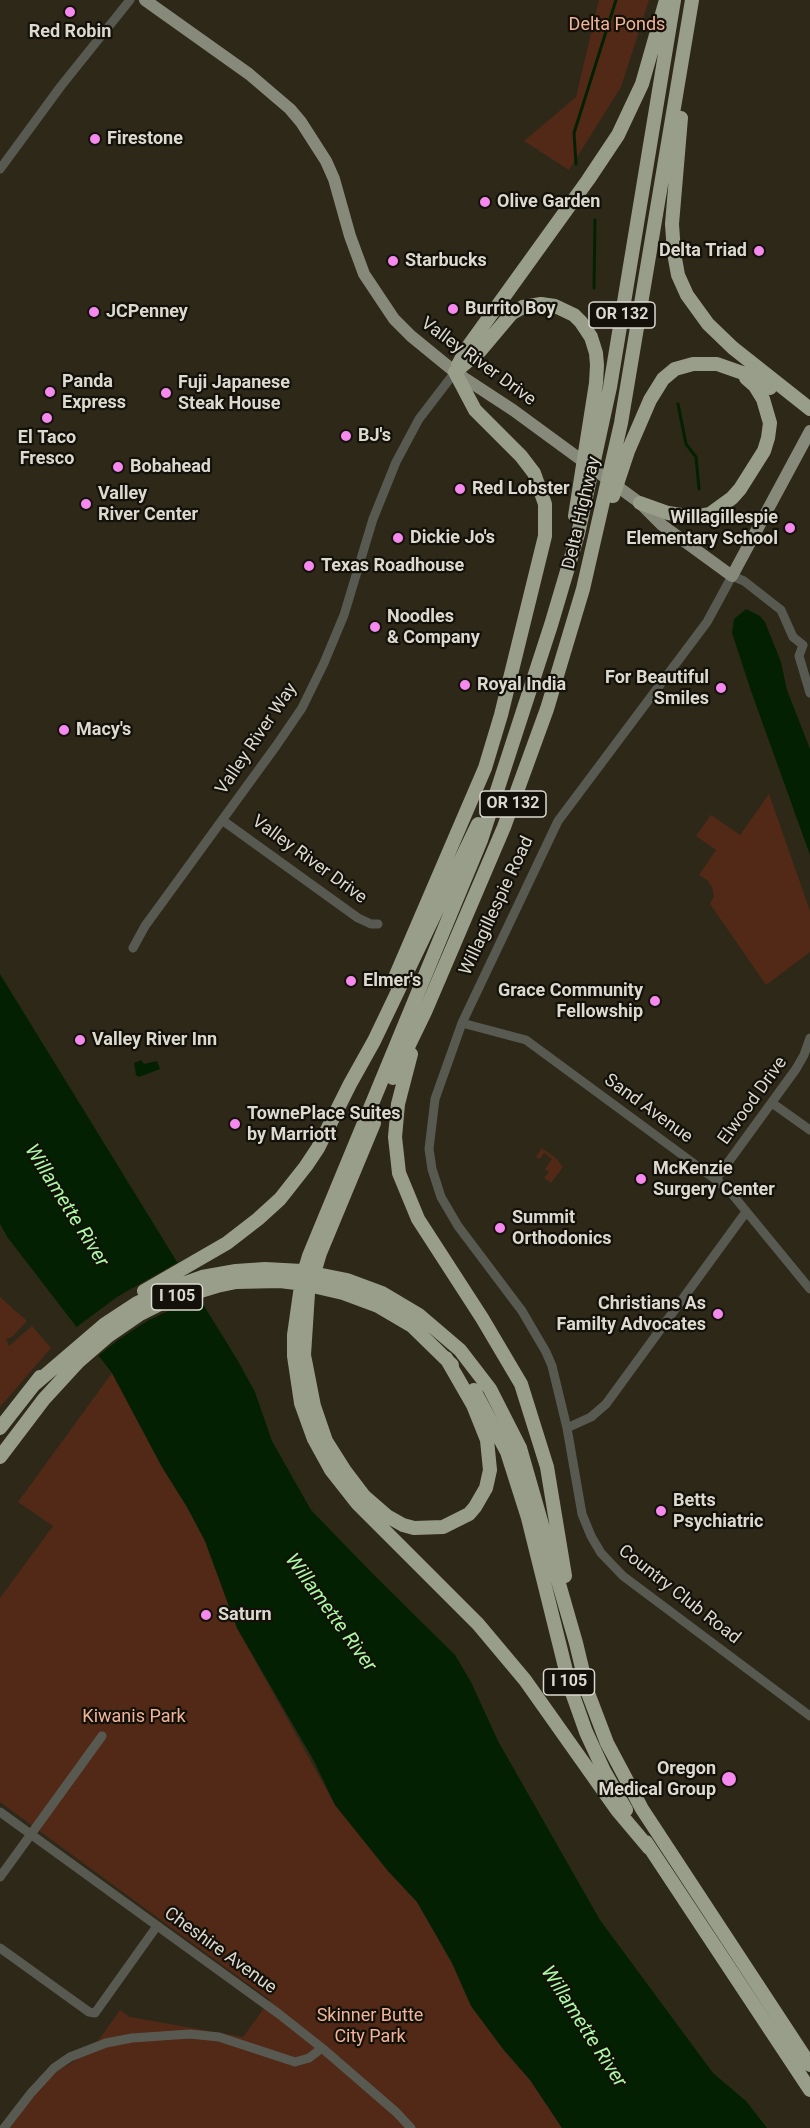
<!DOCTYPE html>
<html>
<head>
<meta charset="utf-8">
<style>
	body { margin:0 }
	canvas { display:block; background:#2d2818 }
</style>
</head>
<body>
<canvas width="810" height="2128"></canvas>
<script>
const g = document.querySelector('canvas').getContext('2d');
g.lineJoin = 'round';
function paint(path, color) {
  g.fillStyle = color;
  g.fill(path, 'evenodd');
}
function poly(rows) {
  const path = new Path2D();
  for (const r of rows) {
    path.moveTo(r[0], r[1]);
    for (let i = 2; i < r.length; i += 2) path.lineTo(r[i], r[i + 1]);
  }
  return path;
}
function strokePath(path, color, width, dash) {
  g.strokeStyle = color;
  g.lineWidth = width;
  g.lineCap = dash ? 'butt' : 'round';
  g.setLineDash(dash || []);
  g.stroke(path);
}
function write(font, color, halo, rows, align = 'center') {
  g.font = font + ' Roboto,sans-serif';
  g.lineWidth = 4.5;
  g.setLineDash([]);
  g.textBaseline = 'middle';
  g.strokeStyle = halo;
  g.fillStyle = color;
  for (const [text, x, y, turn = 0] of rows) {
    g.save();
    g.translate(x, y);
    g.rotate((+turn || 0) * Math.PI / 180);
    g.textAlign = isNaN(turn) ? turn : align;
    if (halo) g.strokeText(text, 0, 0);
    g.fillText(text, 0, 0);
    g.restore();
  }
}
const green = poly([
	[599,0,649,0,621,87,569,170,524,141,576,97],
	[769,794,810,911,810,952,766,985,710,904,714,896,712,887,707,880,699,875,716,850,696,836,711,815,740,835],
	[542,1148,557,1159,563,1167,551,1183,544,1178,549,1172,545,1169,552,1159,544,1153,540,1159,536,1157],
	[0,1297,27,1321,12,1337,6,1339,9,1346,32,1326,51,1348,0,1407],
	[112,1373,162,1467,187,1507,205,1541,237,1628,335,1805,388,1871,417,1902,452,1963,471,2006,503,2049,530,2080,562,2128,10,2128,41,2086,58,2071,81,2057,88,2055,120,2010,130,2017,243,2037,270,2000,0,1802,0,1598,53,1526,18,1502]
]);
const water = poly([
	[746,609,760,616,765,622,781,662,787,690,810,749,810,855,751,691,732,633,734,619],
	[0,974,238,1361,255,1392,272,1441,311,1510,372,1573,455,1655,471,1682,498,1741,600,1920,713,2073,746,2101,767,2128,562,2128,530,2080,503,2049,471,2006,452,1963,417,1902,388,1871,335,1805,314,1761,237,1628,205,1541,187,1507,162,1467,112,1373,8,1238,0,1224],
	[141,1060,144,1064,157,1061,160,1069,139,1077,136,1075,134,1063]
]);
const pier = poly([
	[180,1261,203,1298,179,1306,149,1320,118,1340,97,1357,74,1329,117,1297]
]);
const stream = poly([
	[576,164,574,133,616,0],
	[594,288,595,220],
	[678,404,686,444,696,457,699,489]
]);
const minor = poly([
	[0,169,61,86,130,0],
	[810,693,799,656,803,645,793,637,781,610,744,581,732,576,707,622,558,821,462,1023,435,1099,429,1149,432,1169,441,1197,458,1226,522,1311,546,1352,552,1366,567,1428,582,1514,591,1536,601,1553,623,1576,810,1716],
	[222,820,358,918,371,924,378,924],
	[133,948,145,926,276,746,302,708,324,663,344,615,373,519,396,462,419,419,455,372],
	[462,1023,526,1040,719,1182,732,1194,810,1289],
	[772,1103,810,1130],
	[716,1179,796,1069,804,1055,810,1038],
	[567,1428,591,1417,606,1404,746,1212],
	[0,1812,279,2014,322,2048,396,2112,411,2128],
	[0,1877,102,1736],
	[0,1948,89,2012,95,2013,157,1926],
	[4,2128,31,2093,54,2068,70,2057,106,2043,132,2038,190,2034,219,2037,295,2062,309,2058,322,2048]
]);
const major = poly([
	[145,0,249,74,290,109,301,122,326,161,334,179,350,236,364,274,394,319,411,336,455,372,513,410,640,503,662,525,732,576,810,431]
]);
const highway = poly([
	[681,118,672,224,674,253,678,275,687,295,708,324,733,348,810,409],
	[458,365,467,348,588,180,618,135,642,84,666,0],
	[455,372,480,351,512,313,523,307,541,304,555,306,574,315,581,322,591,337,596,353,597,365,596,383,575,516],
	[613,496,628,451,650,400,663,379,675,369,693,364,717,364,757,378,770,388],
	[640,503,668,513,694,517,710,514,732,498,740,489,764,451,768,438,770,423,763,399,755,386,746,378],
	[393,982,485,768,501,715,545,536,545,504,534,473,521,456,475,410,455,372],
	[411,1054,398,1104,395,1137,399,1173,418,1219,482,1318,521,1384,547,1467,565,1576],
	[393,1078,425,1012,504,827,547,709,583,589,621,423,692,0],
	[374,1123,320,1253,308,1293,304,1355,314,1406,326,1441,345,1471,364,1496,387,1516,403,1525,414,1528,443,1527,469,1514,475,1507,486,1488,490,1470,487,1440,473,1405,446,1358],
	[144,1291,227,1243,258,1219,280,1199,306,1166,318,1148,350,1084,374,1041,478,824],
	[35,1384,105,1324,137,1303,163,1291,202,1277,236,1271,265,1269,302,1271,347,1280,382,1293,419,1315,460,1350,490,1389,520,1448,576,1643,588,1693,607,1743,642,1809,810,2065],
	[474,1390,507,1452,528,1518,570,1687,586,1732,604,1771,626,1810],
	[0,1428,40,1377],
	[0,1457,44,1399,78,1362,108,1336,140,1314,164,1302,217,1286,236,1282,280,1281,304,1284,343,1293,378,1306,412,1326,452,1365],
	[646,1842,810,2090],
	[649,1848,617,1810,525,1680,478,1624,357,1503,331,1470,314,1439,301,1403,294,1356,294,1335,302,1279,309,1256,481,840,551,625,578,534,610,387,674,0]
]);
const markers = [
	[70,12,6,"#f689ee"],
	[95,139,6,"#f689ee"],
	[485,202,6,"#f689ee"],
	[759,251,6,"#f689ee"],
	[393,261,6,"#f689ee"],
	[453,309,6,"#f689ee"],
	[94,312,6,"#f689ee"],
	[50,392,6,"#f689ee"],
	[166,393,6,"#f689ee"],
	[47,418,6,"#f689ee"],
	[346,436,6,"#f689ee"],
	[118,467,6,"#f689ee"],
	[460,489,6,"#f689ee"],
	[86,504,6,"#f689ee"],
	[790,528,6,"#f689ee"],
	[398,538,6,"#f689ee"],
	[309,566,6,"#f689ee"],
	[375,627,6,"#f689ee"],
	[465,685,6,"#f689ee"],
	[721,688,6,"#f689ee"],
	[64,730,6,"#f689ee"],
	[351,981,6,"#f689ee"],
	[655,1001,6,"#f689ee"],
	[80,1040,6,"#f689ee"],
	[235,1124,6,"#f689ee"],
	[641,1179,6,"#f689ee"],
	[500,1228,6,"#f689ee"],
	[718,1314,6,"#f689ee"],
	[661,1511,6,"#f689ee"],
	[206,1615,6,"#f689ee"],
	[729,1779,8,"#f689ee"]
];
const shields = [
	[622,315,66],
	[513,804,66],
	[177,1297,51],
	[569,1682,51]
];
const shieldNames = [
	["OR 132",622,315],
	["OR 132",513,804],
	["I 105",177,1297],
	["I 105",569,1682]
];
const parkNames = [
	["Delta Ponds",617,25],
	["Kiwanis Park",134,1717],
	["Skinner Butte",370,2016],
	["City Park",370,2037]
];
const poiNames = [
	["Red Robin",70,32,"center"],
	["Firestone",107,139],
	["Olive Garden",497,202],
	["Delta Triad",747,251,"right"],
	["Starbucks",405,261],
	["Burrito Boy",465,309],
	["JCPenney",106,312],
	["Panda",62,382],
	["Express",62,403],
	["Fuji Japanese",178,383],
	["Steak House",178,404],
	["BJ's",358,436],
	["El Taco",47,438,"center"],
	["Fresco",47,459,"center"],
	["Bobahead",130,467],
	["Red Lobster",472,489],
	["Valley",98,494],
	["River Center",98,515],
	["Willagillespie",778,518,"right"],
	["Elementary School",778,539,"right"],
	["Dickie Jo's",410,538],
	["Texas Roadhouse",321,566],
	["Noodles",387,617],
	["& Company",387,638],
	["For Beautiful",709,678,"right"],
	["Smiles",709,699,"right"],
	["Royal India",477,685],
	["Macy's",76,730],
	["Elmer's",363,981],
	["Grace Community",643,991,"right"],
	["Fellowship",643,1012,"right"],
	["Valley River Inn",92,1040],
	["TownePlace Suites",247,1114],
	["by Marriott",247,1135],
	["McKenzie",653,1169],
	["Surgery Center",653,1190],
	["Summit",512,1218],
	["Orthodonics",512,1239],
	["Christians As",706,1304,"right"],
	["Familty Advocates",706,1325,"right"],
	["Betts",673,1501],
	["Psychiatric",673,1522],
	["Saturn",218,1615],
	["Oregon",716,1769,"right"],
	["Medical Group",716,1790,"right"]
];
const streetNames = [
	["Valley River Drive",478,362,36],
	["Delta Highway",582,513,-77],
	["Valley River Way",257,739,-56],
	["Valley River Drive",309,860,36],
	["Willagillespie Road",497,906,-65],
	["Elwood Drive",753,1101,-54],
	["Sand Avenue",648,1109,36],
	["Country Club Road",679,1595,38],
	["Cheshire Avenue",220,1951,36]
];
const waterNames = [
	["Willamette River",66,1206,58],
	["Willamette River",330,1613,54],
	["Willamette River",583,2027,57]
];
paint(green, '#512916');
paint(water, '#032102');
paint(pier, '#2d2818');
strokePath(stream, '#032102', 3);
strokePath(minor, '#585a52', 9);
strokePath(major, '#878a7a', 12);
strokePath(highway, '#999e8a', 14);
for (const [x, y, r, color] of markers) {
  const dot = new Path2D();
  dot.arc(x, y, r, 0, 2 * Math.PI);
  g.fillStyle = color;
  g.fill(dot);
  strokePath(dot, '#13110a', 2);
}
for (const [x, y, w] of shields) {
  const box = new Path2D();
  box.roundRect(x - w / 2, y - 13, w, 26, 4.5);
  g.fillStyle = '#13110a';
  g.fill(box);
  strokePath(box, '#dcd9cf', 1.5);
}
write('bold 16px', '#dcd9cf', null, shieldNames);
write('18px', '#f3b398', '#13110a', parkNames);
write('bold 18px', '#dcd9cf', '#13110a', poiNames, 'left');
write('18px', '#dcd9cf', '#13110a', streetNames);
write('italic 20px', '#aafaa3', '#13110a', waterNames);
</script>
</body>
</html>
